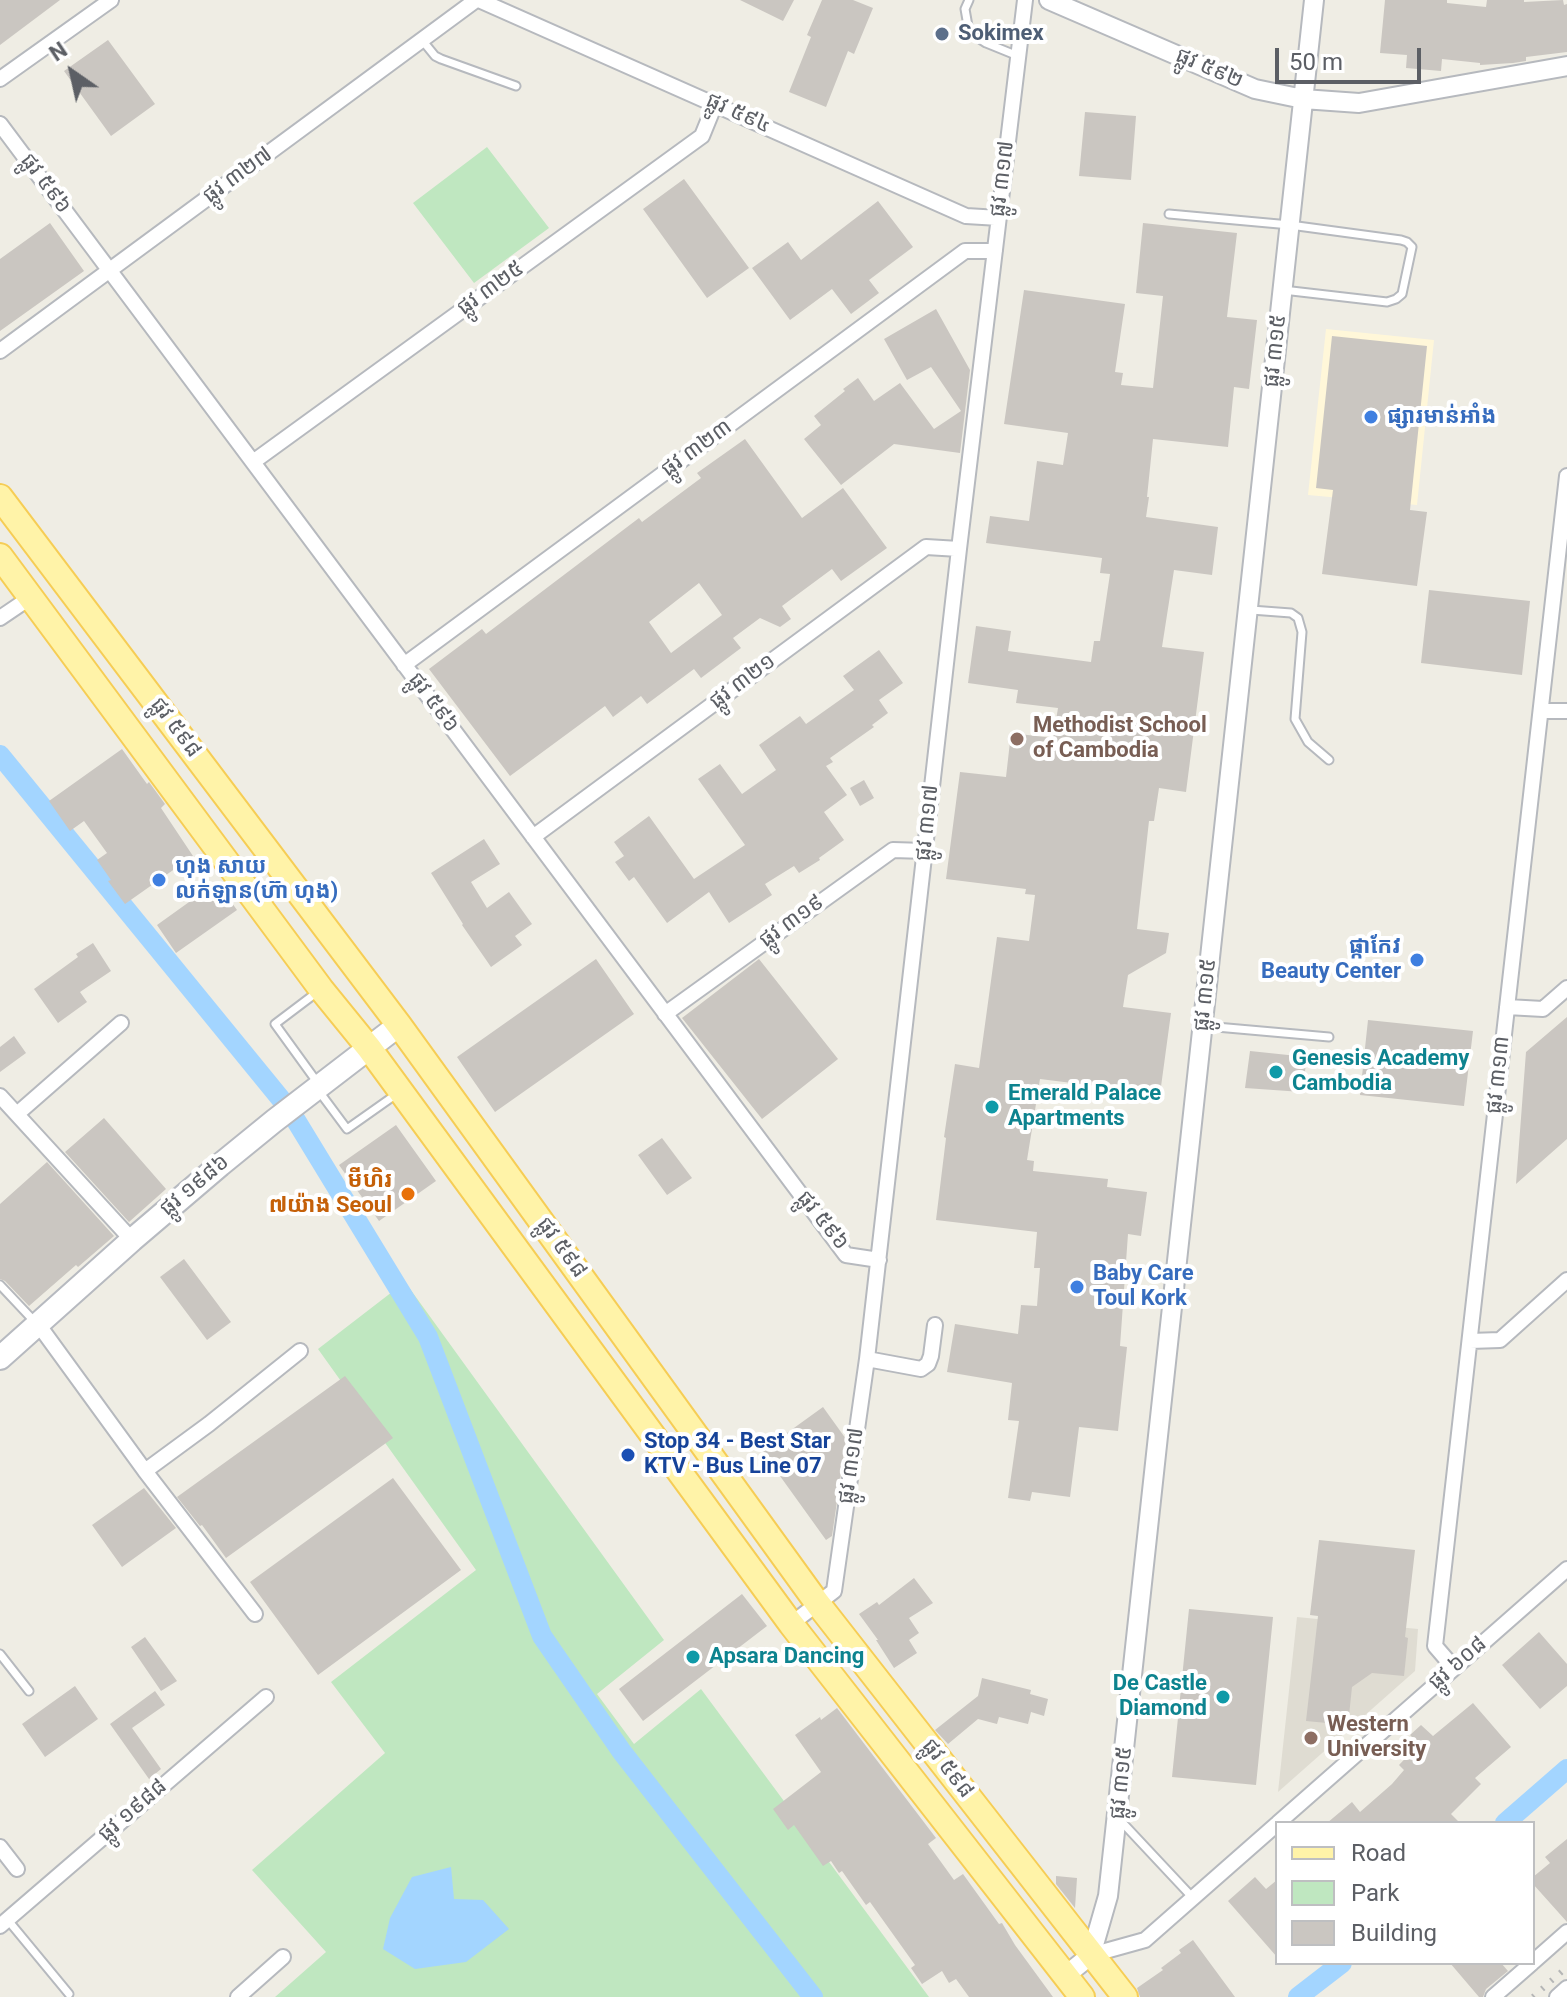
<!DOCTYPE html>
<html>
<head>
<meta charset="utf-8">
<style>
	body { margin:0 }
	#map { position:relative; width:1567px; height:1997px; overflow:hidden; background:#efede4; font-family:Roboto,sans-serif }
	canvas { display:block }
	.legend { position:absolute; left:1275px; top:1821px; width:260px; height:144px; box-sizing:border-box; background:#fff; border:2px solid #bebfc1; margin:0; padding:10px 14px; list-style:none; font-size:24px; color:#5c5f65 }
	.legend li { display:flex; align-items:center; gap:16px; height:40px }
	.legend b { width:40px; border:2px solid #bebfc1 }
	.north { position:absolute; left:32px; top:32px; width:80px; height:80px; -webkit-text-stroke:6px #fff; paint-order:stroke; rotate:326deg; font-size:22px; font-weight:700; line-height:32px; text-align:center; color:#5c5f65 }
	.north::after { content:''; display:block; margin:auto; width:28px; height:36px; background:#5c5f65; clip-path:polygon(50% 0,100% 100%,50% 72%,0 100%) }
	.scale { position:absolute; left:1275px; top:48px; width:146px; height:36px; box-sizing:border-box; border:4px solid #5c5f65; border-top:0; padding-left:10px; font-size:24px; line-height:28px; white-space:nowrap; color:#5c5f65; -webkit-text-stroke:6px #fff; paint-order:stroke }
</style>
</head>
<body>
<div id="map">
<canvas width="1567" height="1997"></canvas>
<ul class="legend">
<li><b style="height:10px;background:#fff3a8"></b>Road</li>
<li><b style="height:22px;background:#bfe7c0"></b>Park</li>
<li><b style="height:22px;background:#cac6c1"></b>Building</li>
</ul>
<div class="north">N</div>
<div class="scale">50 m</div>
</div>
<script>
const g = document.querySelector('canvas').getContext('2d');
g.lineJoin = 'round';
function paint(path, color) {
  g.fillStyle = color;
  g.fill(path, 'evenodd');
}
function poly(rows) {
  const path = new Path2D();
  for (const r of rows) {
    path.moveTo(r[0], r[1]);
    for (let i = 2; i < r.length; i += 2) path.lineTo(r[i], r[i + 1]);
  }
  return path;
}
function strokePath(path, color, width, dash) {
  g.strokeStyle = color;
  g.lineWidth = width;
  g.lineCap = dash ? 'butt' : 'round';
  g.setLineDash(dash || []);
  g.stroke(path);
}
function write(font, color, halo, rows, align = 'center') {
  g.font = font + ' Roboto,"Noto Sans Khmer",sans-serif';
  g.lineWidth = 8;
  g.setLineDash([]);
  g.textBaseline = 'middle';
  g.strokeStyle = halo;
  g.fillStyle = color;
  for (const [text, x, y, turn = 0] of rows) {
    g.save();
    g.translate(x, y);
    g.rotate((+turn || 0) * Math.PI / 180);
    g.textAlign = isNaN(turn) ? turn : align;
    if (halo) g.strokeText(text, 0, 0);
    g.fillText(text, 0, 0);
    g.restore();
  }
}
const commercial = poly([
	[1326,329,1434,340,1417,505,1308,495]
]);
const education = poly([
	[1297,1617,1418,1629,1415,1671,1278,1792]
]);
const green = poly([
	[487,147,549,228,474,283,413,203],
	[405,1282,664,1640,597,1694,634,1744,701,1689,929,1997,275,1997,326,1952,252,1870,385,1753,331,1682,476,1570,318,1349]
]);
const water = poly([
	[451,1867,454,1899,483,1900,509,1929,466,1962,415,1969,383,1949,390,1918,412,1877]
]);
const canal = poly([
	[0,755,289,1109,428,1337,542,1636,622,1752,813,1997],
	[1505,1823,1567,1769],
	[1298,1997,1342,1963]
]);
const building = poly([
	[0,0,60,0,0,45],
	[740,0,794,0,783,21],
	[822,0,853,0,873,8,854,54,848,51,826,107,789,92,811,37,807,35],
	[1385,0,1447,0,1447,3,1486,7,1487,0,1524,0,1524,2,1563,0,1564,5,1567,4,1567,52,1526,57,1526,61,1513,63,1480,65,1480,63,1442,59,1441,71,1406,68,1407,55,1380,53],
	[108,40,155,104,111,136,64,71],
	[1085,112,1136,116,1131,180,1079,176],
	[684,179,749,268,707,298,643,209],
	[878,201,913,247,869,280,879,293,851,314,832,289,790,320,752,268,788,242,801,260],
	[50,223,84,271,0,331,0,259],
	[1143,223,1237,233,1227,317,1257,320,1249,389,1234,387,1228,447,1153,439,1147,497,1149,497,1146,517,1218,527,1212,575,1174,570,1162,647,1204,652,1186,792,1159,788,1154,821,1149,821,1137,929,1169,933,1166,953,1128,975,1123,1007,1171,1013,1160,1094,1040,1079,1027,1160,1034,1161,1033,1171,1108,1179,1107,1187,1147,1192,1141,1236,1128,1234,1120,1346,1127,1347,1118,1431,1079,1427,1070,1497,1032,1492,1030,1501,1008,1498,1019,1421,1008,1420,1012,1383,947,1372,955,1324,1018,1334,1021,1305,1037,1306,1040,1268,1034,1268,1037,1232,936,1220,946,1138,944,1137,955,1064,979,1068,997,937,1029,941,1035,895,1025,894,1026,889,946,879,960,772,1006,777,1011,733,1053,738,1058,708,1016,703,1018,690,968,683,976,626,1011,631,1008,651,1091,662,1094,641,1100,641,1110,574,1100,573,1102,558,986,543,990,516,1029,521,1037,461,1063,465,1068,433,1004,424,1024,290,1125,304,1115,372,1123,373,1121,385,1153,388,1163,296,1136,293],
	[936,309,970,370,960,453,894,444,841,485,804,439,821,425,814,416,845,391,843,389,858,378,874,401,900,383,934,429,961,411,931,367,907,380,884,339],
	[1332,336,1427,346,1410,510,1427,512,1417,586,1322,574,1333,490,1316,488],
	[745,439,802,518,843,488,887,548,841,581,832,569,782,606,791,619,780,627,760,618,733,638,741,648,701,678,694,669,647,704,641,696,613,717,605,706,510,776,429,669,482,629,486,634,639,518,642,522,701,478,697,473],
	[699,583,722,615,671,653,649,622],
	[1429,590,1530,601,1522,675,1421,663],
	[879,650,903,683,879,700,888,713,872,725,874,727,830,758,833,762,826,766,847,795,824,812,844,840,819,858,820,860,799,873,794,866,765,884,772,895,729,923,709,892,667,923,634,877,629,881,615,862,624,856,614,842,649,816,694,879,745,845,698,779,720,764,742,794,776,770,759,745,800,716,806,724,854,690,843,676],
	[122,749,147,784,149,782,165,804,161,808,193,856,125,904,108,881,111,880,97,860,107,853,84,821,70,831,49,801],
	[864,780,874,798,860,806,850,788],
	[484,839,500,864,471,882,487,908,509,892,532,924,515,936,522,945,491,967,462,925,463,924,431,873],
	[217,882,237,910,176,953,157,925],
	[93,943,111,971,80,992,87,1002,58,1023,34,989,78,957,76,954],
	[596,959,634,1014,495,1112,457,1057],
	[759,959,838,1059,762,1119,682,1018],
	[1567,1017,1567,1139,1516,1184,1526,1052],
	[1368,1020,1473,1031,1464,1106,1360,1095],
	[14,1036,26,1053,0,1072,0,1047],
	[1250,1051,1307,1057,1302,1092,1245,1088],
	[104,1118,166,1189,129,1222,65,1152],
	[396,1125,436,1181,379,1221,339,1165],
	[662,1138,692,1178,667,1195,638,1155],
	[47,1162,114,1236,78,1267,76,1265,29,1306,5,1281,0,1279,0,1204],
	[184,1259,231,1322,207,1340,160,1277],
	[345,1376,393,1438,226,1558,202,1525,200,1526,177,1497],
	[823,1407,846,1439,832,1536,826,1540,762,1451],
	[393,1478,461,1570,318,1675,250,1582],
	[144,1488,176,1528,122,1567,92,1525],
	[1319,1540,1415,1550,1405,1637,1408,1638,1404,1676,1372,1673,1352,1687,1348,1725,1306,1721,1318,1616,1310,1615],
	[914,1578,933,1603,909,1618,919,1633,909,1640,917,1653,894,1668,876,1640,878,1640,859,1614,877,1602,879,1605],
	[742,1594,767,1626,643,1721,619,1689],
	[1189,1609,1273,1617,1256,1785,1172,1777],
	[1539,1632,1567,1664,1567,1686,1540,1709,1502,1665],
	[145,1637,177,1681,161,1691,131,1647],
	[982,1678,1031,1690,1030,1694,1048,1699,1044,1716,1031,1712,1028,1724,999,1717,997,1724,978,1719,948,1744,935,1730,978,1696],
	[75,1686,98,1719,45,1757,22,1724],
	[155,1691,165,1705,132,1728,161,1769,149,1779,110,1724],
	[1473,1703,1511,1747,1475,1778,1481,1784,1451,1814,1460,1823,1327,1823,1352,1802,1360,1812,1392,1784,1404,1770,1399,1765,1419,1744,1410,1735,1421,1725,1433,1736],
	[837,1708,936,1838,928,1844,954,1880,963,1874,999,1924,1002,1923,1015,1945,1053,1997,969,1997,956,1979,949,1983,942,1971,922,1984,911,1968,915,1965,870,1902,866,1905,842,1871,839,1873,831,1861,823,1866,794,1825,788,1830,773,1809,821,1772,795,1735,820,1717,821,1720],
	[1567,1839,1567,1922,1533,1884,1533,1877,1550,1863,1545,1857],
	[1056,1876,1077,1878,1075,1908,1056,1884],
	[1255,1877,1266,1889,1277,1880,1277,1957,1228,1901],
	[1193,1940,1235,1997,1140,1997,1137,1988,1163,1970,1161,1968,1181,1953,1179,1950],
	[1450,1963,1501,1963,1508,1971,1486,1989,1483,1997,1479,1997]
]);
const service = poly([
	[969,0,965,9,968,26,972,34,986,43,1018,56],
	[422,40,435,56,441,59,516,86],
	[1169,214,1290,225,1401,240,1407,242,1412,247,1402,294,1396,299,1387,302,1283,290],
	[1251,610,1291,613,1298,618,1302,632,1295,719,1308,742,1329,760],
	[316,993,275,1024,317,1082],
	[1205,1026,1329,1037],
	[318,1090,347,1129,398,1093],
	[0,1285,34,1321],
	[0,1654,29,1691],
	[1119,1819,1193,1898],
	[7,1919,69,1994]
]);
const minor = poly([
	[479,0,966,216,999,218],
	[0,79,111,0],
	[0,124,846,1255,879,1260],
	[0,351,476,0],
	[253,462,702,136,715,104],
	[0,618,31,597],
	[404,665,965,251,995,251],
	[1541,711,1567,711],
	[533,837,926,547,959,549],
	[1507,1007,1543,1009,1567,988],
	[665,1014,893,850,925,851],
	[0,1096,132,1240],
	[17,1114,121,1023],
	[38,1324,145,1471,255,1614],
	[1470,1341,1500,1340,1567,1280],
	[867,1359,921,1369,928,1364,931,1356,935,1325],
	[145,1471,209,1424,300,1351],
	[791,1624,834,1591,867,1359,959,549,1025,0],
	[1454,1668,1435,1646,1567,476],
	[1278,1823,1567,1569],
	[0,1847,17,1869],
	[0,1926,266,1697],
	[1091,1955,1145,1940,1277,1824],
	[1533,1962,1567,1932],
	[238,1997,283,1957],
	[1493,1997,1532,1963],
	[1557,1997,1567,1988]
]);
const tertiary = poly([
	[1049,0,1255,89,1303,99,1359,103,1567,66],
	[1065,1976,1091,1955,1108,1896,1314,0]
]);
const secondary = poly([
	[0,1358,132,1240,220,1165,274,1121,399,1025]
]);
const primary = poly([
	[0,497,399,1025,818,1604,1125,1997],
	[0,556,321,989,369,1048,791,1624,1082,1997]
]);
const rail = poly([
	[1533,1997,1567,1967]
]);
const markers = [
	[942,34,8,"#5c6f8a"],
	[1371,417,8,"#3f7fe0"],
	[1017,739,8,"#8d6e63"],
	[159,880,8,"#3f7fe0"],
	[1417,960,8,"#3f7fe0"],
	[1276,1072,8,"#0f9aa8"],
	[992,1107,8,"#0f9aa8"],
	[408,1194,8,"#e8710a"],
	[1077,1287,8,"#3f7fe0"],
	[628,1455,8,"#1a4fb4"],
	[693,1657,8,"#0f9aa8"],
	[1223,1697,8,"#0f9aa8"],
	[1311,1738,8,"#8d6e63"]
];
const serviceNames = [
	["Sokimex",958,34]
];
const streetNames = [
	["ផ្លូវ ៥៩២",1209,69,23],
	["ផ្លូវ ៥៩៤",738,114,24],
	["ផ្លូវ ៣២៧",238,176,-36],
	["ផ្លូវ ៣១៧",1003,179,-83],
	["ផ្លូវ ៥៩៦",45,184,53],
	["ផ្លូវ ៣២៥",491,289,-36],
	["ផ្លូវ ៣១៥",1276,351,-84],
	["ផ្លូវ ៣២៣",697,449,-36],
	["ផ្លូវ ៣២១",743,682,-37],
	["ផ្លូវ ៥៩៦",433,703,53],
	["ផ្លូវ ៥៩៨",175,728,53],
	["ផ្លូវ ៣១៧",928,823,-84],
	["ផ្លូវ ៣១៩",792,922,-36],
	["ផ្លូវ ៣១៥",1206,995,-84],
	["ផ្លូវ ៣១៣",1499,1075,-84],
	["ផ្លូវ ១៩៨៦",195,1186,-40],
	["ផ្លូវ ៥៩៦",822,1221,51],
	["ផ្លូវ ៥៩៨",561,1248,54],
	["ផ្លូវ ៣១៧",852,1466,-82],
	["ផ្លូវ ៦០៨",1458,1664,-41],
	["ផ្លូវ ៥៩៨",947,1769,52],
	["ផ្លូវ ៣១៥",1122,1783,-84],
	["ផ្លូវ ១៩៨៨",133,1811,-41]
];
const shopNames = [
	["ផ្សារមាន់អាំង",1387,417],
	["ហុង សាយ",175,867],
	["លក់ឡាន(ហ៊ា ហុង)",175,892],
	["ផ្កាកែវ",1401,947,"right"],
	["Beauty Center",1401,972,"right"],
	["Baby Care",1093,1274],
	["Toul Kork",1093,1299]
];
const educationNames = [
	["Methodist School",1033,726],
	["of Cambodia",1033,751],
	["Western",1327,1725],
	["University",1327,1750]
];
const cultureNames = [
	["Genesis Academy",1292,1059],
	["Cambodia",1292,1084],
	["Emerald Palace",1008,1094],
	["Apartments",1008,1119],
	["Apsara Dancing",709,1657],
	["De Castle",1207,1684,"right"],
	["Diamond",1207,1709,"right"]
];
const foodNames = [
	["មីហិរ",392,1181],
	["៧យ៉ាង Seoul",392,1206]
];
const transitNames = [
	["Stop 34 - Best Star",644,1442],
	["KTV - Bus Line 07",644,1467]
];
paint(commercial, '#fff7d9');
paint(education, '#dfdcd2');
paint(green, '#bfe7c0');
paint(water, '#a3d5ff');
strokePath(canal, '#a3d5ff', 20);
paint(building, '#cac6c1');
strokePath(service, '#b6b9be', 11);
strokePath(minor, '#b6b9be', 18);
strokePath(tertiary, '#b6b9be', 22);
strokePath(secondary, '#b7bac0', 26);
strokePath(primary, '#f6cd55', 28);
strokePath(service, '#fff', 7);
strokePath(minor, '#fff', 14);
strokePath(tertiary, '#fff', 18);
strokePath(secondary, '#fff', 22);
strokePath(primary, '#fff3a8', 24);
strokePath(rail, '#b5b6b6', 6, [2, 10]);
for (const [x, y, r, color] of markers) {
  const dot = new Path2D();
  dot.arc(x, y, r, 0, 2 * Math.PI);
  g.fillStyle = color;
  g.fill(dot);
  strokePath(dot, '#fff', 3);
}
write('bold 22px', '#4e5e75', '#fff', serviceNames, 'left');
write('22px', '#5c5f65', '#fff', streetNames);
write('bold 22px', '#366cbe', '#fff', shopNames, 'left');
write('bold 22px', '#785e54', '#fff', educationNames, 'left');
write('bold 22px', '#0d838f', '#fff', cultureNames, 'left');
write('bold 22px', '#c56008', '#fff', foodNames, 'right');
write('bold 22px', '#164399', '#fff', transitNames, 'left');
</script>
</body>
</html>
